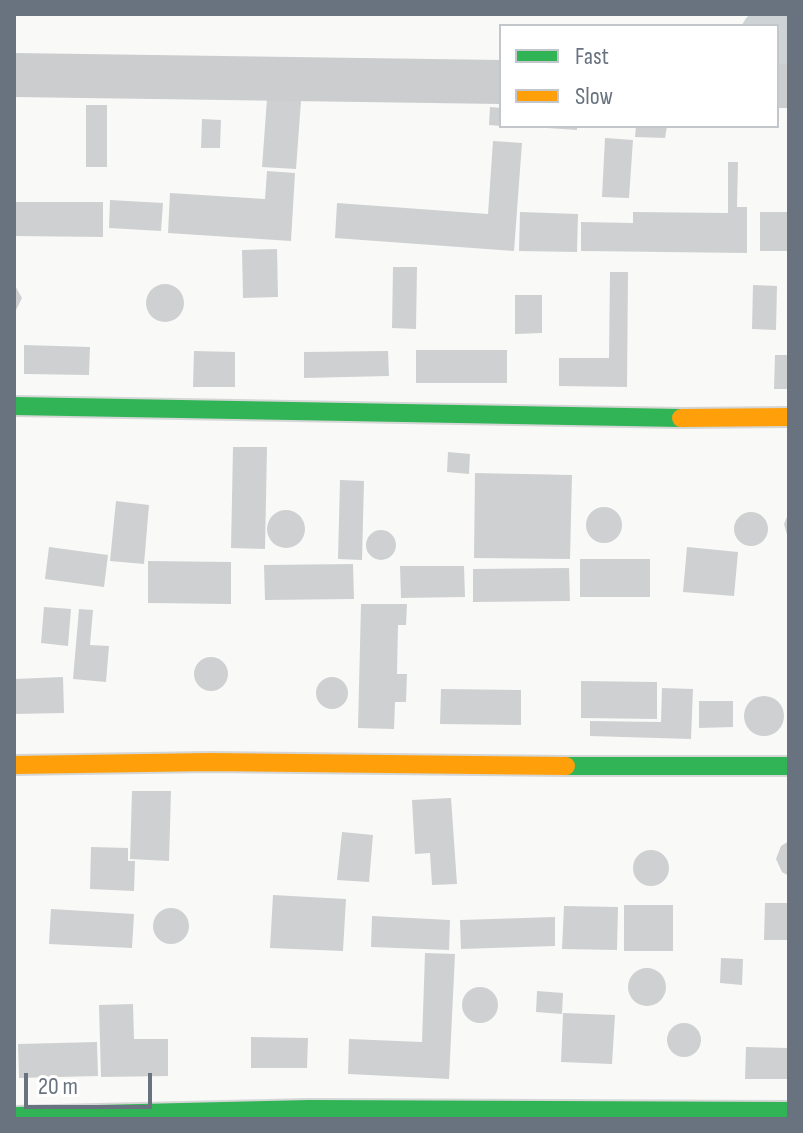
<!DOCTYPE html>
<html>
<head>
<meta charset="utf-8">
<style>
	body { margin:0 }
	#map { position:relative; width:803px; height:1133px; overflow:hidden; background:#f9f9f8; font-family:"Sofia Sans Condensed",sans-serif }
	canvas { display:block }
	.frame { position:absolute; inset:0; border:16px solid #68737f; pointer-events:none }
	.legend { position:absolute; left:499px; top:24px; width:280px; height:104px; box-sizing:border-box; background:#fff; border:2px solid #c3c7cc; margin:0; padding:10px 14px; list-style:none; font-size:24px; color:#68737f }
	.legend li { display:flex; align-items:center; gap:16px; height:40px }
	.legend b { width:40px; border:2px solid #c3c7cc }
	.scale { position:absolute; left:24px; top:1073px; width:128px; height:36px; box-sizing:border-box; border:4px solid #68737f; border-top:0; padding-left:10px; font-size:24px; line-height:28px; white-space:nowrap; color:#68737f; -webkit-text-stroke:6px #fff; paint-order:stroke }
</style>
</head>
<body>
<div id="map">
<canvas width="803" height="1133"></canvas>
<div class="frame"></div>
<ul class="legend">
<li><b style="height:10px;background:#30b455"></b>Fast</li>
<li><b style="height:10px;background:#ff9f0a"></b>Slow</li>
</ul>
<div class="scale">20 m</div>
</div>
<script>
const g = document.querySelector('canvas').getContext('2d');
g.lineJoin = 'round';
function poly(rows) {
  const path = new Path2D();
  for (const r of rows) {
    if (r.length === 3) {
      path.moveTo(r[0] + r[2], r[1]);
      path.arc(r[0], r[1], r[2], 0, 2 * Math.PI);
      continue;
    }
    path.moveTo(r[0], r[1]);
    for (let i = 2; i < r.length; i += 2) path.lineTo(r[i], r[i + 1]);
  }
  return path;
}
function strokePath(path, color, width, dash) {
  g.strokeStyle = color;
  g.lineWidth = width;
  g.lineCap = dash ? 'butt' : 'round';
  g.setLineDash(dash || []);
  g.stroke(path);
}
function paint(path, color) {
  g.fillStyle = color;
  g.fill(path, 'evenodd');
}
const river = poly([
	[777,42,789,43]
]);
const building = poly([
	[267,99,301,101,296,169,262,167],
	[86,105,107,105,107,167,86,167],
	[490,107,501,108,501,126,489,125],
	[202,119,221,120,220,148,201,148],
	[547,126,577,126,577,130,547,128],
	[636,126,667,126,665,138,635,137],
	[605,138,633,140,629,198,602,197],
	[493,141,522,143,514,251,335,238,337,203,488,214],
	[728,162,738,162,737,207,747,207,747,253,581,251,581,222,633,223,633,212,728,213],
	[267,171,295,173,291,241,168,233,170,193,265,199],
	[110,200,163,203,161,231,109,228],
	[14,202,103,202,103,237,14,236],
	[520,212,578,214,577,252,519,251],
	[760,212,789,212,789,251,760,251],
	[277,249,278,297,243,298,242,250],
	[393,267,417,267,416,329,392,328],
	[610,272,628,272,627,387,559,386,559,358,609,358],
	[14,284,22,298,14,314],
	[165,303,19],
	[753,285,777,286,776,330,752,329],
	[515,295,542,295,542,333,515,334],
	[24,345,90,347,89,375,24,374],
	[416,350,507,350,507,383,416,383],
	[194,351,235,352,235,387,193,387],
	[388,351,389,376,304,378,304,352],
	[775,355,789,355,789,389,774,389],
	[233,447,267,447,265,549,231,548],
	[448,452,470,454,469,474,447,472],
	[475,473,572,475,570,559,474,558],
	[340,480,364,481,362,560,338,559],
	[116,501,149,505,144,564,110,561],
	[604,525,18],
	[286,529,19],
	[751,529,17],
	[789,512,789,542,784,524],
	[381,545,15],
	[49,547,108,555,104,587,45,579],
	[687,547,738,552,734,596,683,592],
	[580,559,650,559,650,597,580,597],
	[148,561,231,562,231,604,148,603],
	[353,564,354,599,265,600,264,565],
	[400,566,464,566,465,597,401,598],
	[569,568,570,601,473,602,473,569],
	[361,604,407,604,406,625,398,625,397,674,407,674,406,702,395,702,394,729,358,728],
	[44,607,71,609,68,646,41,643],
	[79,609,93,610,90,645,109,646,106,682,73,679],
	[211,674,17],
	[332,693,16],
	[63,677,64,713,14,714,14,679],
	[581,681,657,682,657,719,581,718],
	[662,688,693,689,691,739,590,736,590,721,661,722],
	[441,689,521,690,521,725,440,724],
	[764,716,20],
	[699,701,733,701,733,727,699,728],
	[132,791,171,791,169,861,130,859],
	[451,798,457,884,432,885,430,853,415,854,412,800],
	[342,832,373,835,369,882,337,880],
	[789,841,789,876,782,872,776,859,781,846],
	[91,847,128,848,128,861,135,861,134,891,90,889],
	[651,868,18],
	[273,895,346,899,343,951,270,948],
	[765,903,789,903,789,940,764,940],
	[624,905,673,905,673,951,624,951],
	[564,906,618,907,617,950,562,949],
	[171,926,18],
	[51,909,134,914,132,948,49,944],
	[372,916,450,920,449,950,371,947],
	[555,917,555,946,461,949,460,920],
	[425,953,455,954,449,1079,348,1074,349,1039,422,1042],
	[721,958,743,959,742,985,720,983],
	[647,987,19],
	[480,1005,18],
	[537,991,563,993,562,1014,536,1012],
	[133,1004,134,1039,168,1039,168,1076,101,1077,99,1005],
	[563,1013,615,1015,612,1064,561,1062],
	[684,1040,17],
	[251,1037,308,1038,307,1068,251,1068],
	[97,1042,98,1076,19,1078,18,1044],
	[746,1047,789,1048,789,1079,745,1079]
]);
const street = poly([
	[14,75,501,82],
	[777,86,789,86]
]);
const fast = poly([
	[14,406,681,418],
	[566,766,789,766],
	[14,1116,309,1109,789,1111]
]);
const slow = poly([
	[681,418,789,417],
	[14,765,210,762,566,766]
]);
strokePath(river, '#ced4d6', 78);
paint(building, '#cfd0d2');
strokePath(fast, '#d5d6d6', 22);
strokePath(slow, '#d5d6d6', 22);
strokePath(street, '#cccdce', 44);
strokePath(fast, '#30b455', 18);
strokePath(slow, '#ff9f0a', 18);
</script>
</body>
</html>
